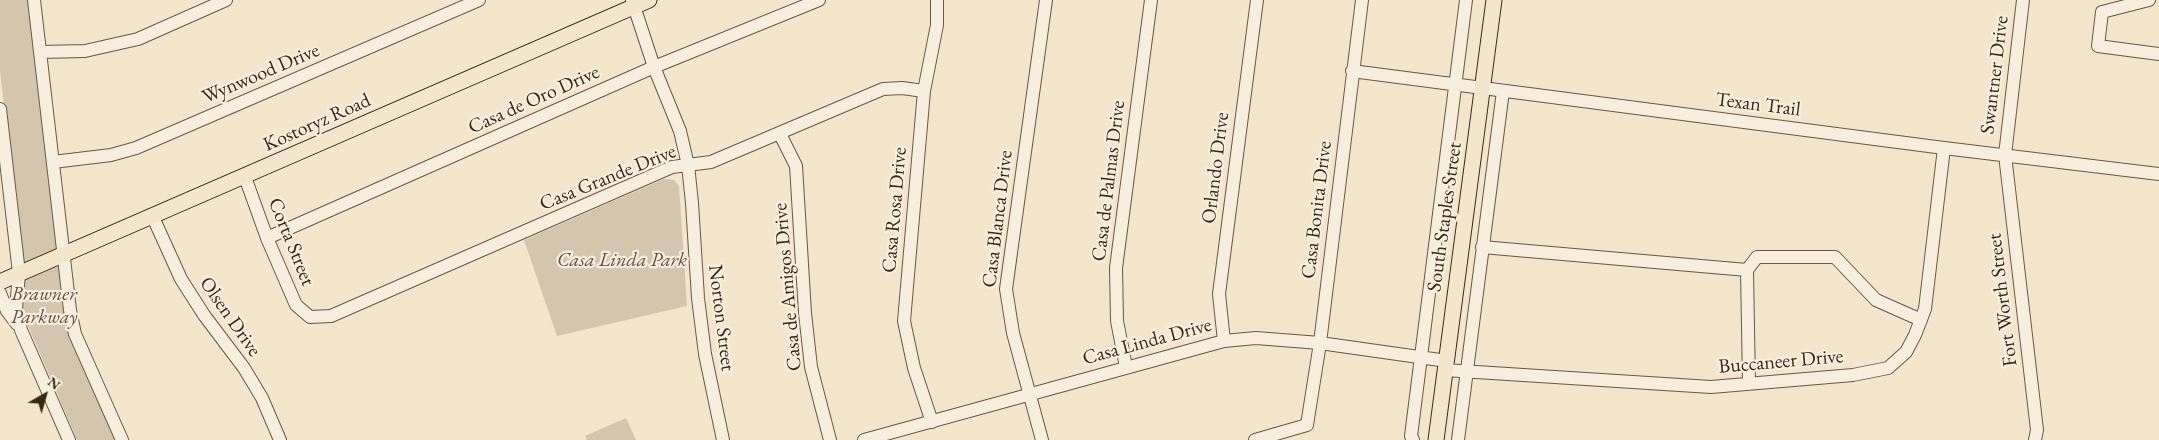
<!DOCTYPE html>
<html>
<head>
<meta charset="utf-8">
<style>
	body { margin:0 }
	#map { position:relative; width:2159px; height:440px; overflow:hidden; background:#f4e5cd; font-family:"EB Garamond",serif }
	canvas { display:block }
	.north { position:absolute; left:20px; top:370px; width:50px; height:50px; -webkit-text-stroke:4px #f8eede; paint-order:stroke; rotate:38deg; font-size:14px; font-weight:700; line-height:20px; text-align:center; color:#382917 }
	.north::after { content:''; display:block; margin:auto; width:18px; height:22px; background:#382917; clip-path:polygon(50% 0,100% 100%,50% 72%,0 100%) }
</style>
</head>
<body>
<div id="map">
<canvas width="2159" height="440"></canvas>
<div class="north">N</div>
</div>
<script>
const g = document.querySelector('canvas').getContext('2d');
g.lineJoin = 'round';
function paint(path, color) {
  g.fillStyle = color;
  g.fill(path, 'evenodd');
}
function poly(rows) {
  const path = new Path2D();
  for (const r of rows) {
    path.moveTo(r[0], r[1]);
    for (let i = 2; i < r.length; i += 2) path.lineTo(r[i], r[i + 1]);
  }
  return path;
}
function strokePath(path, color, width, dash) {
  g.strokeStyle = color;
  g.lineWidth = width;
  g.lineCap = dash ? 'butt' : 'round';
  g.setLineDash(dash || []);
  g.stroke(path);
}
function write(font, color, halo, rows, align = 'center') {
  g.font = font + ' "EB Garamond",serif';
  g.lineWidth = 4.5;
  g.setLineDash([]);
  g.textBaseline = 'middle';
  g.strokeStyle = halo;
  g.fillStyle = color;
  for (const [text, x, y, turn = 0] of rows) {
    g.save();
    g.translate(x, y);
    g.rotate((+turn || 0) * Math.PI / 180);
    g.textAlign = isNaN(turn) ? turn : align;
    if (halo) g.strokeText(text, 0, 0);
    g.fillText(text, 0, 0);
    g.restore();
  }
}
const green = poly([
	[0,0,29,0,67,320,117,440,77,440,23,314,22,255,0,71],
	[664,179,674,180,679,186,687,306,557,336,524,240],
	[626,418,636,440,587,440,585,436]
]);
const minor = poly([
	[34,0,70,310,75,334,122,440],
	[632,0,654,67,680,131,688,165,692,203,698,298,705,354,723,440],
	[2023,0,2005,155,2037,430,2035,440],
	[2149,0,2102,12,2098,46,2159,54],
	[40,52,85,51,138,39,226,0],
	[1352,71,1944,148,2159,174],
	[0,109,19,273,16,309,21,330,69,440],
	[780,134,796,166,805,313,811,367,830,440],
	[53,162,111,155,136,148,479,0],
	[245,177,267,238,296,305,310,317,331,316,672,167,711,162,883,89,902,88,924,91],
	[152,215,181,279,204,315,244,368,262,398,280,440],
	[267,238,654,67,819,0],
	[1482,247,1747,270,1757,257,1835,257,1876,300,1921,320],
	[1747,270,1749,384],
	[0,293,7,311,17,324],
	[1224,341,1219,294,1257,0],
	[1126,367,1117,321,1116,268,1151,0],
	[1445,370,1711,387,1853,375,1888,368,1906,352,1915,335,1925,309,1944,148],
	[932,422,914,368,904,321,924,91,937,25,937,0],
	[864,440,1224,341,1256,338,1320,343,1447,361],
	[1042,440,1013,333,1006,289,1046,0],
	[1255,440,1307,425,1320,343,1362,0],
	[1413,440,1411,436,1466,0],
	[1458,440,1503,91]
]);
const major = poly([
	[0,282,649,0],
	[1436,440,1494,0]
]);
const streetNames = [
	["Wynwood Drive",261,74,-23],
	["Swantner Drive",1995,75,-83],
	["Casa de Oro Drive",534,100,-24],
	["Texan Trail",1758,105,7],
	["Kostoryz Road",317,123,-24],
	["Orlando Drive",1216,168,-83],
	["Casa Grande Drive",608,178,-22],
	["Casa de Palmas Drive",1109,181,-83],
	["Casa Rosa Drive",895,210,-85],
	["Casa Bonita Drive",1317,210,-83],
	["South Staples Street",1445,217,-82],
	["Casa Blanca Drive",998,219,-83],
	["Corta Street",291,242,68],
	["Casa de Amigos Drive",788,287,-95],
	["Fort Worth Street",2003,300,-97],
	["Olsen Drive",230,317,55],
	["Norton Street",721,318,83],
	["Casa Linda Drive",1147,342,-15],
	["Buccaneer Drive",1781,362,-5]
];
const parkNames = [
	["Casa Linda Park",622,261],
	["Brawner",44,295],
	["Parkway",44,318]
];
paint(green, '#d4c5ae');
strokePath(minor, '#675844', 14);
strokePath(major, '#382917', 17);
strokePath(minor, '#f8eede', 12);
strokePath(major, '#f4e5cd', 15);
write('20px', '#382917', '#f8eede', streetNames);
write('italic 20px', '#5f503d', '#f8eede', parkNames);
</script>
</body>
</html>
